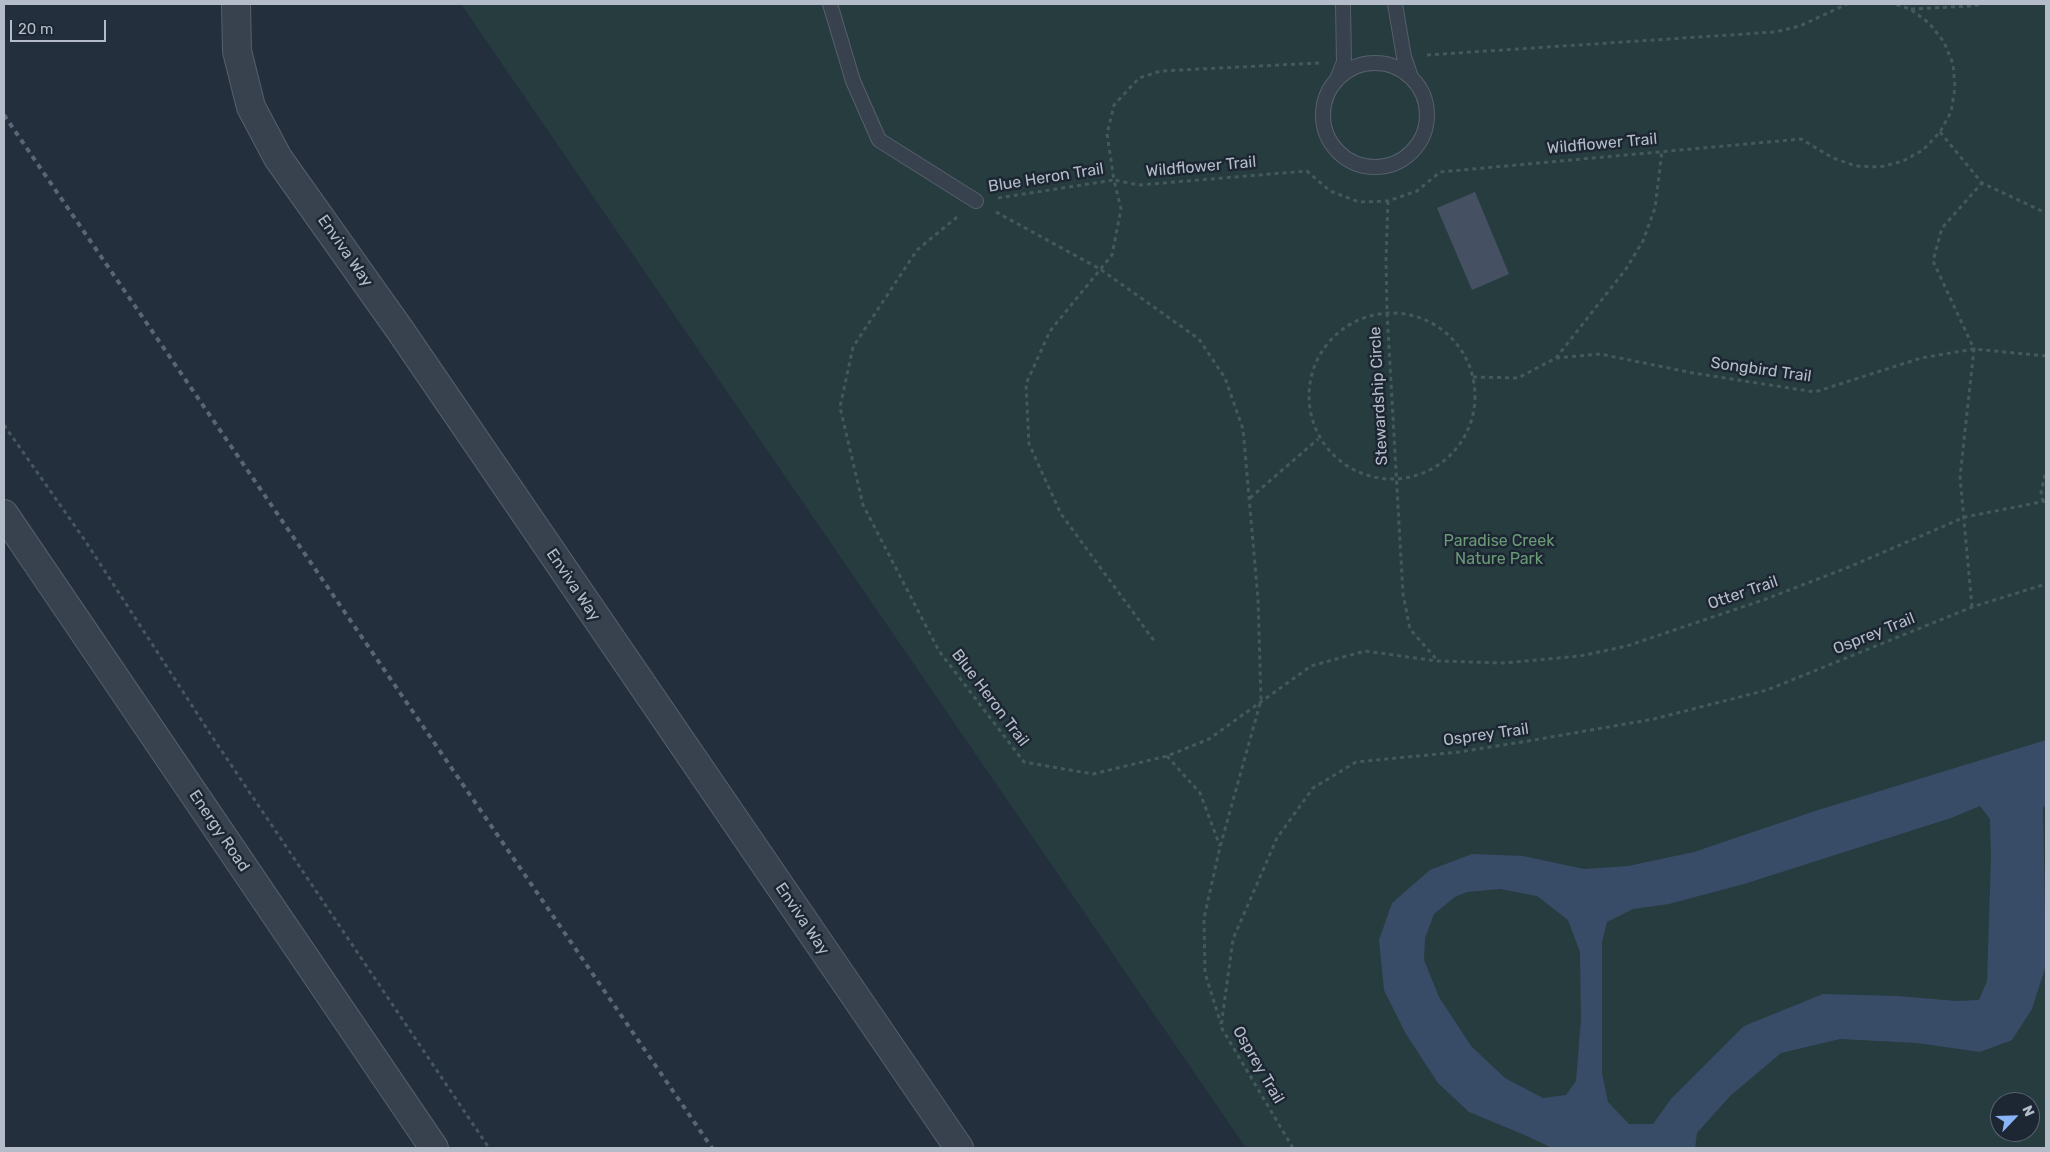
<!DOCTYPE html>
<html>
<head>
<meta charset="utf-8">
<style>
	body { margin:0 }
	#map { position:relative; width:2050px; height:1152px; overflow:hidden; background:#242f3e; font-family:Rubik,sans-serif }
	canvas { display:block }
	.frame { position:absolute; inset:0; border:5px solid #b4bcc9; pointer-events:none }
	.north { position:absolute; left:1990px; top:1092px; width:50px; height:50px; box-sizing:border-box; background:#1d2633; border:1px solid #59626f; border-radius:50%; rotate:66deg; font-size:14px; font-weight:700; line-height:20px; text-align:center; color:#b4bcc9 }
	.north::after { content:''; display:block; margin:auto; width:18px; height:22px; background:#8ab4f8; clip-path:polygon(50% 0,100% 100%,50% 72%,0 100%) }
	.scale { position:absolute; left:10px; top:20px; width:96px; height:22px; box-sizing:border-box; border:2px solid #b4bcc9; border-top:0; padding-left:6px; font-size:15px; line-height:18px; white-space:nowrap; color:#b4bcc9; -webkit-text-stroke:4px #1d2633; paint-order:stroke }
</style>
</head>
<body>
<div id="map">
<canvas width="2050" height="1152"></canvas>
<div class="frame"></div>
<div class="north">N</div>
<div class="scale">20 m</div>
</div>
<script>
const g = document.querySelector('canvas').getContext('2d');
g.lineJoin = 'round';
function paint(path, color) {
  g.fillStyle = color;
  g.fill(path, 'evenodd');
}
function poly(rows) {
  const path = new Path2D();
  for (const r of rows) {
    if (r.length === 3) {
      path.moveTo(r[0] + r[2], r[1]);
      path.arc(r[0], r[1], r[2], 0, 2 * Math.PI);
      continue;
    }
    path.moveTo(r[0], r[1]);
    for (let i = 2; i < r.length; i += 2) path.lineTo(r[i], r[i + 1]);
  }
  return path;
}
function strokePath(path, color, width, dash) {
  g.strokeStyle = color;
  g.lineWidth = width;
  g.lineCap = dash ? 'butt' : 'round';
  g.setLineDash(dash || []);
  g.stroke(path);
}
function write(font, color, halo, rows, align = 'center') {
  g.font = font + ' Rubik,sans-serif';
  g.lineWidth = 5;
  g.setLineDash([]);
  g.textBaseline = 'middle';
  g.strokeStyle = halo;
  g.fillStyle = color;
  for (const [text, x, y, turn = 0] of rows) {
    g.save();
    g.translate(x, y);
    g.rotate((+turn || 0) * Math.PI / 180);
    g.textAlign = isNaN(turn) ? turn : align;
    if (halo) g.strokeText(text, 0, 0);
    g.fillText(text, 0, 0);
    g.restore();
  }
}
const green = poly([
	[461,4,2046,4,2046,1148,1246,1148],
	[2000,1102,2030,1102,2030,1132,2000,1132]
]);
const water = poly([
	[2046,740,2046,804,2043,808,2046,965,2032,1009,2012,1040,1980,1052,1917,1043,1840,1039,1781,1053,1730,1096,1697,1133,1695,1148,1552,1148,1527,1136,1469,1112,1438,1083,1406,1034,1384,990,1379,940,1392,903,1430,870,1472,854,1523,856,1584,869,1628,866,1694,852,1818,810],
	[1980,806,1990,819,1991,857,1987,981,1979,1000,1957,1001,1897,996,1823,994,1744,1026,1671,1099,1653,1124,1629,1124,1608,1102,1602,1073,1602,942,1607,922,1633,909,1669,904,1744,884,1951,818],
	[1500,889,1537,896,1568,920,1580,952,1581,1019,1576,1081,1566,1095,1543,1098,1505,1078,1471,1046,1439,997,1424,960,1425,938,1434,914,1455,897,1467,892]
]);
const building = poly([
	[1475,192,1509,274,1472,290,1437,208]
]);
const path = poly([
	[1911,9,1971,6,1983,4],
	[1427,55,1775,32,1800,26,1847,4],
	[1367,60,1381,59],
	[1319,63,1161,71,1139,78,1114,105,1107,134,1114,180,1139,185,1307,171,1330,191,1359,202,1388,201,1417,191,1440,172,1801,139,1833,158,1856,166,1880,167,1903,161,1923,150,1940,132,1951,112,1955,88,1953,64,1944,42,1929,23,1910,9,1895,4],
	[1940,132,1982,183,2046,213],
	[998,198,1114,180,1121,209,1112,255,1050,331,1026,384,1029,444,1061,514,1155,642],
	[1388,201,1386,259,1387,312,1403,594,1410,629,1437,660],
	[996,212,1100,269,1199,339,1225,378,1243,429,1258,599,1261,700,1220,847,1204,918,1205,973,1221,1024],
	[957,217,917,250,853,347,840,407,863,505,939,651,1024,762,1093,774,1167,756,1209,739,1311,666,1365,651,1437,661,1504,663,1580,656,1627,646,1766,599,1849,567,1965,517,2046,501],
	[1392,396,83],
	[1556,358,1626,269,1643,241,1655,208,1662,151],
	[1473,377,1518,378,1556,358,1600,354,1693,373,1815,392,1921,358,1974,349,2046,356],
	[4,425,84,539,213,738,489,1148],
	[1250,498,1318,439],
	[2043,502,2041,492,2046,471],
	[1972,607,1960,477,1974,349,1933,261,1942,228,1982,183],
	[1167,756,1200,793,1220,846],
	[1293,1148,1221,1027,1233,939,1277,838,1313,788,1356,762,1459,752,1528,741,1654,719,1767,690,1972,607,2046,584]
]);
const service = poly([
	[830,4,853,81,879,140,976,201],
	[1395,4,1404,57,1411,77],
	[1375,115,52],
	[1337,79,1344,62,1343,4]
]);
const minor = poly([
	[236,4,237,51,251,107,278,158,400,330,959,1148],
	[4,514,434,1148]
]);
const rail = poly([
	[4,115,712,1148]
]);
const streetNames = [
	["Wildflower Trail",1602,144,-5],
	["Wildflower Trail",1201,167,-5],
	["Blue Heron Trail",1046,178,-9],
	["Enviva Way",345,251,55],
	["Songbird Trail",1761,370,8],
	["Stewardship Circle",1379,396,-93],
	["Enviva Way",573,585,56],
	["Otter Trail",1743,593,-19],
	["Osprey Trail",1874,634,-22],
	["Blue Heron Trail",990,698,53],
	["Osprey Trail",1486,735,-8],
	["Energy Road",219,831,56],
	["Enviva Way",802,919,56],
	["Osprey Trail",1258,1065,60]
];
const parkNames = [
	["Paradise Creek",1499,541],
	["Nature Park",1499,559]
];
paint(green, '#263c3f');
paint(water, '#394c67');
paint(building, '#455162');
strokePath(service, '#565f6c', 16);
strokePath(minor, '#565f6c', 30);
strokePath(path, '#44595c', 3, [4, 4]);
strokePath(service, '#38414e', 14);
strokePath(minor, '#38414e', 28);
strokePath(rail, '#5a6575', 4, [5, 5]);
write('16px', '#b4bcc9', '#1d2633', streetNames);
write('16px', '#6b9a76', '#1d2633', parkNames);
</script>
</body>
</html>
